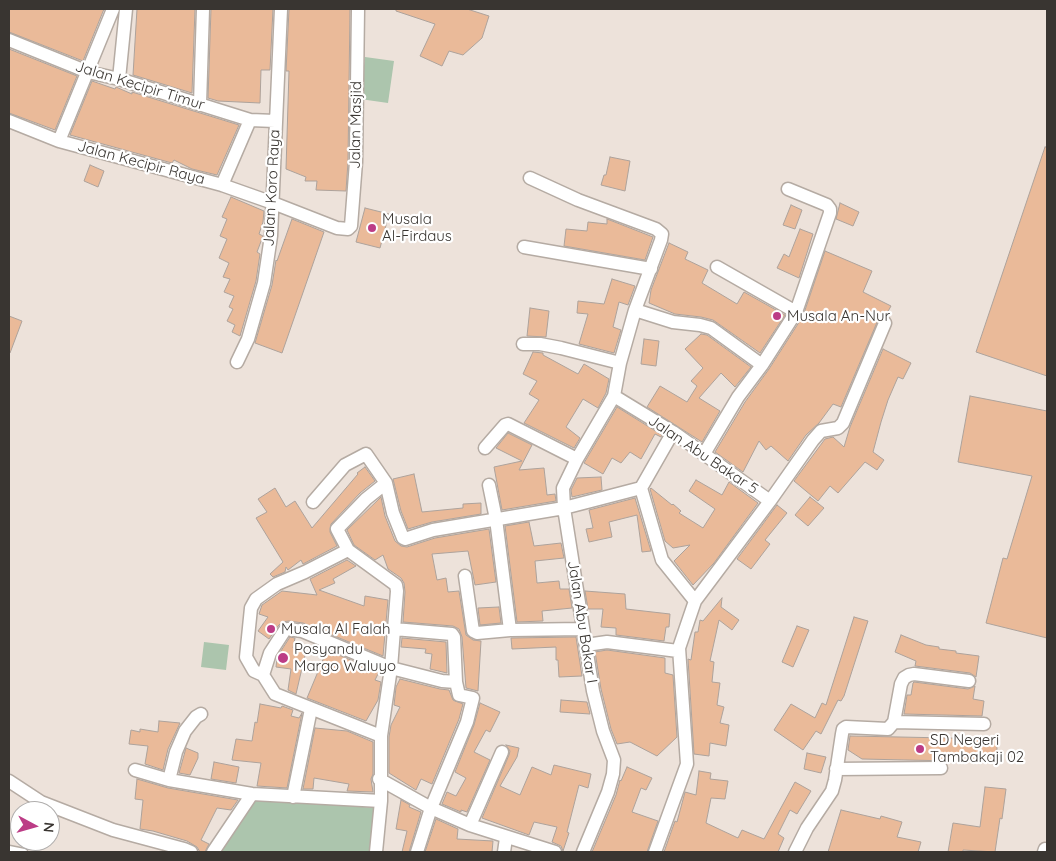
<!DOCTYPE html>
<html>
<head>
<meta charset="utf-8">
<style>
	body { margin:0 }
	#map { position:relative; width:1056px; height:861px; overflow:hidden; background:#ede2da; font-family:Quicksand,sans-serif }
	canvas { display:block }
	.frame { position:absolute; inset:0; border:10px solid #393531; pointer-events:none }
	.north { position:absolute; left:10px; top:801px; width:50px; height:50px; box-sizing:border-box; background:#fff; border:1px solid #b0aead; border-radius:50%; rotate:96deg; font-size:14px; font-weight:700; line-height:20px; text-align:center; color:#393531 }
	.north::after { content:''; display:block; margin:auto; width:18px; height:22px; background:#bc3c86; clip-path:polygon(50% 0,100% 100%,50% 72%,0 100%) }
</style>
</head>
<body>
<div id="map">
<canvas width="1056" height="861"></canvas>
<div class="frame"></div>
<div class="north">N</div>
</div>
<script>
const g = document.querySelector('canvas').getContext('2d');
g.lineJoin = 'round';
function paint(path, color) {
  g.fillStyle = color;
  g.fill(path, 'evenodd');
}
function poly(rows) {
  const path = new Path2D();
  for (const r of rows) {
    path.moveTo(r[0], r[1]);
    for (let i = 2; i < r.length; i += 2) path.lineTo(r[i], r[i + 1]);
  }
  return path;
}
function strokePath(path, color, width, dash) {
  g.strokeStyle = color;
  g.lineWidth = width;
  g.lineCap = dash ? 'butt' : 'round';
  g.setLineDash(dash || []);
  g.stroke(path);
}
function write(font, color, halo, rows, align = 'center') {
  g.font = font + ' Quicksand,sans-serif';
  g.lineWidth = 4.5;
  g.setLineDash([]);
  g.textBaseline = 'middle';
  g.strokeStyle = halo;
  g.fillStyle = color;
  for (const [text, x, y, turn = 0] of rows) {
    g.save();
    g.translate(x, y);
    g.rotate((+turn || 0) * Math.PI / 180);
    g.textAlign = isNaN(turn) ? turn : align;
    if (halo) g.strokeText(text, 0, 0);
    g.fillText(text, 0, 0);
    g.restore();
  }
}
const green = poly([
	[365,57,394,61,388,103,360,99],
	[204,642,229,645,226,670,201,667],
	[257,798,375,808,372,852,216,852]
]);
const building = poly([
	[9,9,104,9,83,61,9,32,9,9],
	[137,9,195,9,192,93,133,75,137,9],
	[211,9,273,9,270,70,261,70,260,103,218,101,208,98,211,9],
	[289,9,350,9,348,162,346,191,316,190,317,181,305,181,306,177,286,169,289,71,286,71,289,9],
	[396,9,467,9,489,16,482,38,463,55,449,51,442,66,420,56,435,24,396,11,396,9],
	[9,49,77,76,55,130,9,113,9,49],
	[92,81,115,89,116,87,132,94,132,92,239,125,217,175,192,169,174,160,172,163,70,135,92,81],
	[1045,147,1047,147,1047,376,976,352,1045,147],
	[610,157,630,161,625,191,601,185,604,175,606,175,610,157],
	[90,165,104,171,98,187,84,181,90,165],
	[231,197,264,211,263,222,259,234,263,236,257,252,260,254,256,281,240,336,232,332,235,325,227,321,233,309,229,307,234,296,224,292,230,279,223,277,229,263,219,258,227,239,220,236,227,219,222,217,231,197],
	[840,203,859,212,853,226,836,219,840,203],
	[791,205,802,210,795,229,783,225,791,205],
	[365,208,389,214,380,248,356,242,365,208],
	[292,219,324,232,282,353,255,343,272,285,276,260,277,261,292,219],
	[607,219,653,237,645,260,564,246,566,229,587,231,588,222,607,224,607,219],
	[800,229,813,234,799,278,777,268,784,254,789,257,800,229],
	[669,243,688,252,685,259,708,270,702,283,737,304,744,292,785,315,760,353,713,320,701,317,675,314,649,303,651,290,669,243],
	[825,251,872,271,863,292,891,306,886,315,881,316,878,320,841,407,833,404,819,423,806,435,788,461,771,446,766,450,759,441,743,472,715,452,745,402,769,369,803,316,825,251],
	[612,279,635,286,628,305,619,302,613,327,621,330,614,353,579,344,588,314,577,313,578,301,604,304,612,279],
	[530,308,549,311,546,337,527,336,530,308],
	[9,316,22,321,10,353,9,353,9,316],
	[701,334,707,335,751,367,735,387,721,373,699,398,720,411,702,442,647,407,660,386,687,402,697,386,691,381,703,368,685,349,701,334],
	[644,339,659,341,656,366,641,364,644,339],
	[883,349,911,363,903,379,898,377,888,400,881,422,873,452,884,460,877,470,865,462,838,493,830,486,818,501,794,481,825,439,833,437,844,447,850,427,883,349],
	[533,352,543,353,543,355,578,374,584,364,609,379,606,393,598,408,583,399,566,427,580,438,574,448,524,423,539,400,529,394,537,381,523,374,533,352],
	[970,396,1047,411,1047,638,986,623,1003,558,1007,559,1032,476,958,462,970,396],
	[617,407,662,435,661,437,655,434,641,459,630,452,621,463,612,458,603,474,584,463,617,407],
	[508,433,532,445,519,470,544,468,547,495,555,494,556,501,502,510,494,467,522,461,496,448,508,433],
	[365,467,375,481,360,493,331,524,330,532,337,546,303,564,301,560,288,570,286,567,285,572,273,577,270,574,283,562,256,518,267,512,258,499,275,488,286,507,295,501,312,528,358,474,357,473,365,467],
	[414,474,422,512,463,508,463,504,481,503,481,514,432,522,408,529,401,511,393,479,414,474],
	[601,477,602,490,572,497,571,490,577,478,601,477],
	[696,480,722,495,729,482,758,503,714,563,693,585,674,561,690,545,673,548,665,541,650,489,651,488,672,505,673,504,681,511,679,513,703,528,715,509,689,491,696,480],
	[381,497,385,516,395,541,401,546,407,547,435,538,489,529,496,582,475,585,468,551,432,554,437,580,446,578,448,592,459,591,466,635,473,640,481,641,478,691,466,688,462,637,459,629,453,626,403,622,405,592,404,583,401,578,388,569,383,555,375,560,354,545,347,530,381,497],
	[810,497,824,508,808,526,795,515,810,497],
	[635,498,651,551,642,552,637,515,609,522,612,537,589,542,586,529,593,528,589,510,635,498],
	[777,505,787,513,765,540,770,544,751,569,737,559,777,505],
	[529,522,534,546,561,543,564,558,535,561,537,583,559,581,560,589,569,589,572,608,542,611,543,621,517,622,505,526,529,522],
	[347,560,356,566,333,579,335,583,319,590,364,606,365,596,388,600,383,656,303,623,289,621,282,622,278,626,269,639,258,631,268,617,259,614,262,605,282,591,317,595,310,579,347,560],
	[585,591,625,594,626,609,670,614,669,627,666,627,664,641,616,635,616,628,601,627,603,609,588,609,585,591],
	[722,598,721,607,739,620,732,630,719,620,710,661,714,662,712,682,720,683,717,705,724,707,720,723,729,725,726,746,710,743,709,756,694,754,688,659,691,660,695,632,698,632,700,620,703,621,722,598],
	[499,607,501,623,480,625,478,608,499,607],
	[854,617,868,621,844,696,841,701,838,700,821,734,816,731,803,750,774,730,791,704,815,718,822,703,826,705,854,617],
	[797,626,809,630,793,667,782,662,797,626],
	[901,635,926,645,939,647,939,649,956,651,956,653,979,656,976,677,970,673,915,666,916,661,895,652,901,635],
	[290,637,295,638,293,648,306,651,296,694,288,690,291,669,276,667,277,657,290,637],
	[576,637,582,676,559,677,558,660,556,660,556,647,512,649,511,638,576,637],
	[402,638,446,642,447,673,430,669,432,654,425,653,426,649,401,647,402,638],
	[327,650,379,672,375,680,381,682,378,700,366,721,307,698,327,650],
	[607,650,665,658,665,673,673,675,677,737,657,756,630,742,617,744,611,729,601,689,595,652,607,650],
	[400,679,440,689,449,690,453,700,463,704,459,719,432,784,421,779,416,790,389,773,389,737,391,725,400,707,394,705,396,687,400,679],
	[914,682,968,689,975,686,973,699,984,701,982,716,904,714,907,695,911,695,913,683,914,682],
	[561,700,587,702,590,714,560,712,561,700],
	[480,703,500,712,490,732,486,730,474,752,490,760,467,812,461,810,461,812,442,804,447,792,456,796,466,778,455,772,474,725,480,703],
	[260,704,281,708,282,706,293,710,291,716,299,718,302,713,287,788,257,786,261,763,232,760,236,739,252,741,255,722,257,723,260,704],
	[159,721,180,723,168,749,163,770,145,764,148,746,129,744,131,730,140,732,140,729,158,732,159,721],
	[315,728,347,731,373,742,373,774,371,779,373,792,347,791,349,784,314,778,313,789,303,789,315,728],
	[850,736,997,739,997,762,862,759,848,750,850,736],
	[506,745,519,748,517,757,500,786,520,795,532,767,551,775,554,765,591,774,588,788,579,785,567,832,569,833,563,851,561,846,552,842,557,827,534,822,529,835,482,818,509,755,510,751,506,745],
	[186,748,198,753,198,758,190,775,179,773,186,748],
	[807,753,826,757,821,773,804,769,807,753],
	[214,762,239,767,236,783,211,779,214,762],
	[627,767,652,778,646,790,641,788,632,812,658,821,647,852,592,852,616,795,620,780,621,781,627,767],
	[699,771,711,773,710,779,728,781,725,799,711,798,706,823,738,838,742,830,764,839,795,782,811,791,797,814,790,810,778,834,784,838,778,852,664,852,675,821,677,822,685,792,696,795,699,771],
	[137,779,168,788,238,800,231,810,217,808,201,840,209,844,205,852,200,852,197,847,187,841,153,831,140,829,143,800,135,799,137,779],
	[985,787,1006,789,1002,819,1000,818,995,852,963,850,963,852,948,852,953,823,980,827,985,787],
	[401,800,410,805,409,807,421,812,409,852,402,852,407,831,396,829,401,800],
	[841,810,880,819,881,816,902,822,897,837,921,842,918,852,828,852,841,810],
	[436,819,458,829,457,839,493,841,492,852,425,852,436,819]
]);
const service = poly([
	[9,849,24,852]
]);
const minor = poly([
	[9,40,88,72,119,79,250,120,275,121],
	[119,79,126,9],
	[200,104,203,9],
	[9,121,59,141,222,185,273,203,337,228,348,229,351,226,356,162,358,9],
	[59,141,113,9],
	[530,178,578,200,656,229,662,234,661,240,635,310,620,363,614,396,577,459,563,488,564,508,593,691,603,731,614,760,613,774,608,792,583,852],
	[222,185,250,120],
	[524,247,651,269],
	[717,267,796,312],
	[635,310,673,322,700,325,711,328,762,365],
	[523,344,540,344,561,348,620,363],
	[237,362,248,339,264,283,271,236,281,9],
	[614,396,673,432,770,501,695,601,679,648,687,764,655,852],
	[485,448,505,425,508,424,577,459],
	[704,454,738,397,762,365,796,312,830,213,830,209,827,205,788,189],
	[489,485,496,519,510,630,583,629],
	[641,488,662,560,695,601],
	[770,501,813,440,821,431,838,428,843,423,885,323],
	[313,502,345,465,366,454,386,483,393,513,403,538,405,539,433,530,564,508,641,488,673,432],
	[348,550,337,529,366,499,386,483],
	[465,576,473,631,477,633,510,630],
	[394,629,452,634,454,637,456,682],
	[586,645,607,642,678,651],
	[263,675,270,653,285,630,288,629,302,631,391,668,442,681,456,682,459,695,473,698,467,722,431,808,417,852],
	[894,722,901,684,904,678,909,675,914,674,969,681],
	[836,769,941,768],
	[135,770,169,780,252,794,381,801],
	[379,779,431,808,470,825,555,852],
	[169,780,176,752,185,731,196,717,201,714],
	[9,781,41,802,113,830,184,849,191,852],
	[293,797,311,709],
	[470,825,502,752],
	[213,852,252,794],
	[376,852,381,801,381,736,391,668,397,591,396,585,348,550,305,572,277,584,256,599,251,608,246,657,254,671,263,675,275,694,381,736],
	[504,852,506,838],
	[795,852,807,828,832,791,835,780,842,734,843,729,846,727,888,729,894,722,984,724],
	[1044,852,1045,849]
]);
const markers = [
	[372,228,5,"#bc3c86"],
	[777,316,5,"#bc3c86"],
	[271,629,5,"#bc3c86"],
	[283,658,6,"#bc3c86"],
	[920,749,5,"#bc3c86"]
];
const streetNames = [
	["Jalan Kecipir Timur",140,86,17],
	["Jalan Masjid",356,125,-89],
	["Jalan Kecipir Raya",141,163,15],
	["Jalan Koro Raya",272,188,-87],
	["Jalan Abu Bakar 5",703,455,34],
	["Jalan Abu Bakar I",582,622,81]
];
const poiNames = [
	["Musala",382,219],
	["Al-Firdaus",382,236],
	["Musala An-Nur",787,316],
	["Musala Al Falah",281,629],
	["Posyandu",294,649],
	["Margo Waluyo",294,666],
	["SD Negeri",930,740],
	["Tambakaji 02",930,757]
];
paint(green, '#acc5ad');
paint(building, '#eaba99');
strokePath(building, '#ada29b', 1);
strokePath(service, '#b5aba3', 9);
strokePath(minor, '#b5aba3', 15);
strokePath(service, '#fff', 6);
strokePath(minor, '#fff', 12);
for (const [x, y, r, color] of markers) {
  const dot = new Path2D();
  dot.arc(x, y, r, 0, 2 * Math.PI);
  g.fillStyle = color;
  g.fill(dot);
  strokePath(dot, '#fff', 2);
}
write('15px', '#393531', '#fff', streetNames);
write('15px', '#393531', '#fff', poiNames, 'left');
</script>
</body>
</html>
